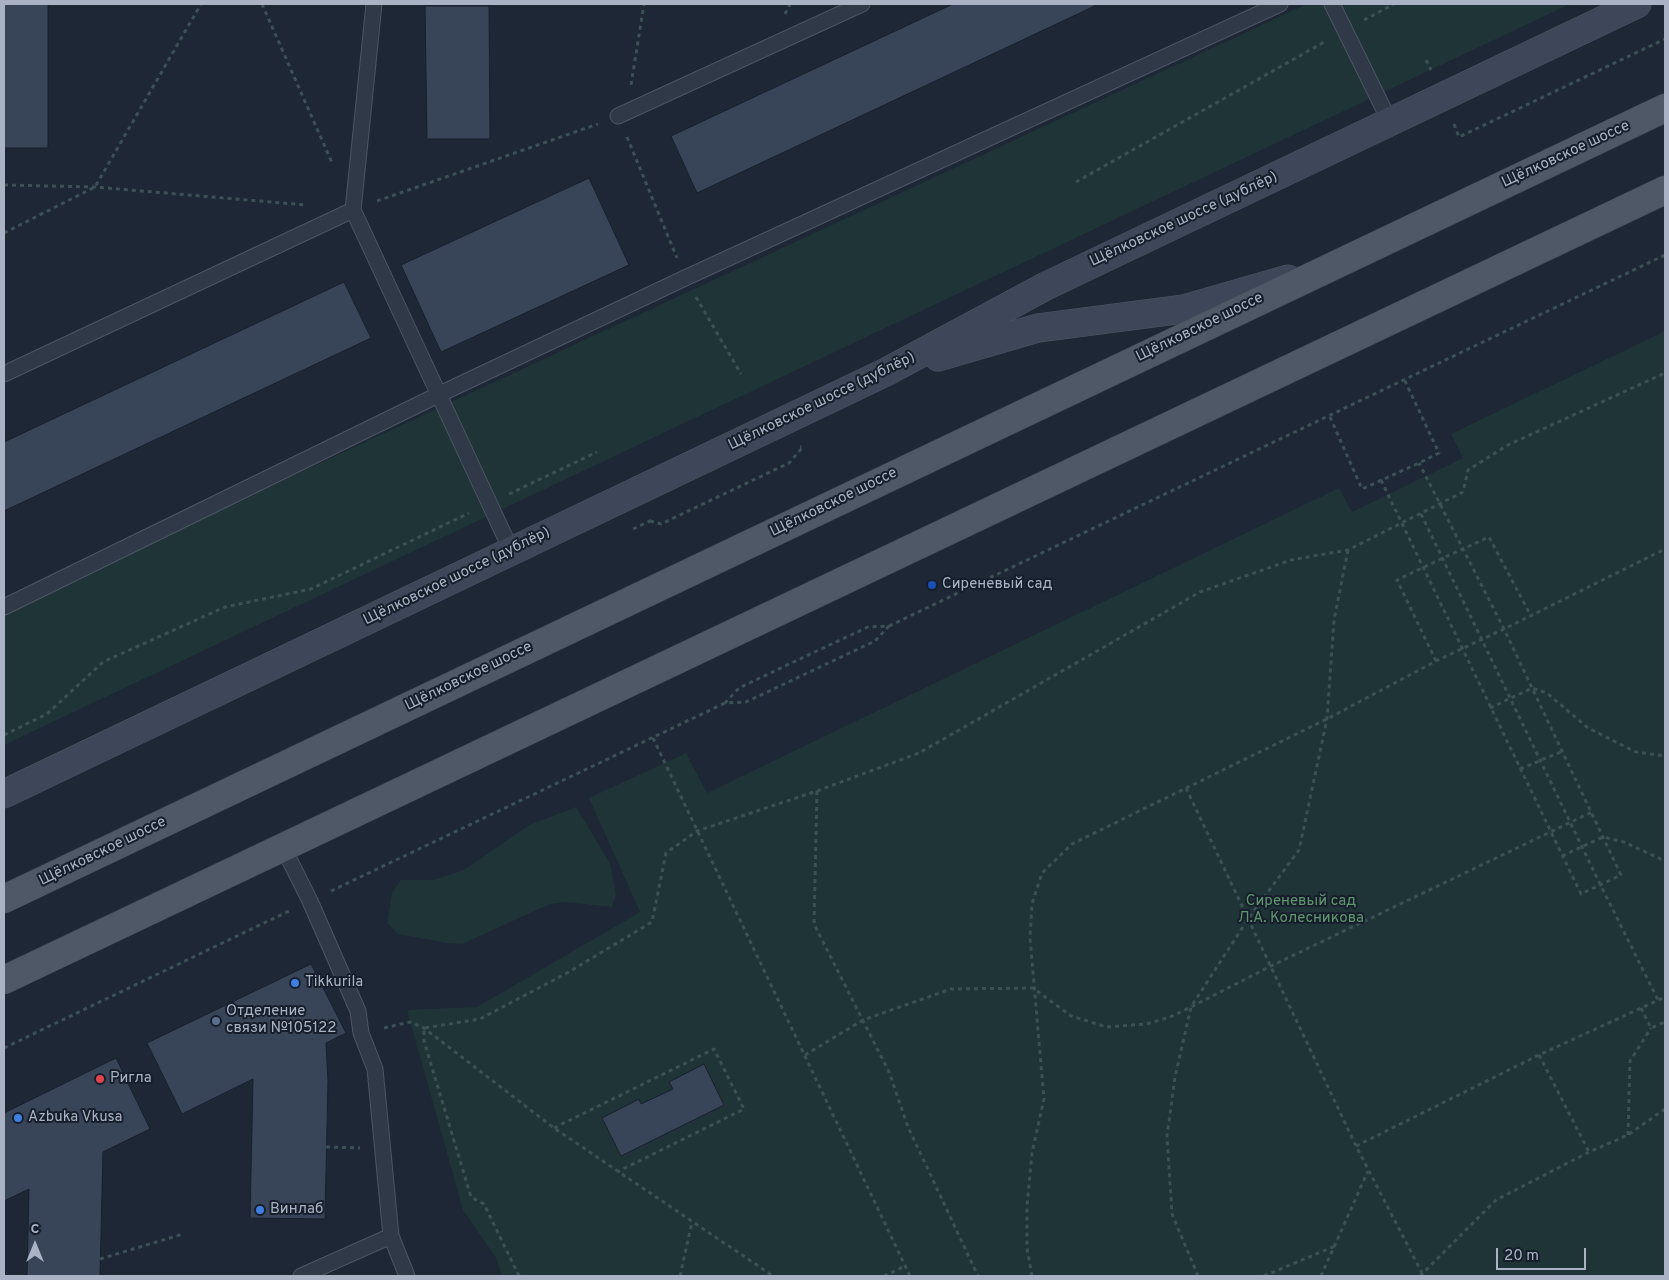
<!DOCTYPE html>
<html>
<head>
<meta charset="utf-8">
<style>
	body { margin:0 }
	#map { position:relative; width:1669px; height:1280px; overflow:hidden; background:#1d2736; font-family:Overpass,sans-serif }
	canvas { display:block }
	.frame { position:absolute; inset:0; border:5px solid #a9b3c5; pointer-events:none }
	.north { position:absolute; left:10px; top:1220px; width:50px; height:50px; -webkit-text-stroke:4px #161e2b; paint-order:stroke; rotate:0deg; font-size:14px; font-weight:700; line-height:20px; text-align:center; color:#a9b3c5 }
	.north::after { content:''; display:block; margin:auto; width:18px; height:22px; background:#a9b3c5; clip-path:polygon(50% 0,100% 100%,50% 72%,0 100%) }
	.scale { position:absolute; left:1496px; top:1248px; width:90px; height:22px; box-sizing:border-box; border:2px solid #a9b3c5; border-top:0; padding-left:6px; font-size:15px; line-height:18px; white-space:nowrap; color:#a9b3c5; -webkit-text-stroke:4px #161e2b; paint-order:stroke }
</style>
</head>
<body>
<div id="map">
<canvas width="1669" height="1280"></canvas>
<div class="frame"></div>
<div class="north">С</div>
<div class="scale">20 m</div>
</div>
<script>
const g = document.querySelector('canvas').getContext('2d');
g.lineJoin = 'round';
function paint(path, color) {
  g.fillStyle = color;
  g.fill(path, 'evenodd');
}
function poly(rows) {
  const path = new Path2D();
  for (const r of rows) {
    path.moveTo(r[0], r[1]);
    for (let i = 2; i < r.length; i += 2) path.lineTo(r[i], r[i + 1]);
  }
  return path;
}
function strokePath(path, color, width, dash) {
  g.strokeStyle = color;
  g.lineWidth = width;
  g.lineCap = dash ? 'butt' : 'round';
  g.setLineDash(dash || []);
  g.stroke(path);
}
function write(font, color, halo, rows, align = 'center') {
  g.font = font + ' Overpass,sans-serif';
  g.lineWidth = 4;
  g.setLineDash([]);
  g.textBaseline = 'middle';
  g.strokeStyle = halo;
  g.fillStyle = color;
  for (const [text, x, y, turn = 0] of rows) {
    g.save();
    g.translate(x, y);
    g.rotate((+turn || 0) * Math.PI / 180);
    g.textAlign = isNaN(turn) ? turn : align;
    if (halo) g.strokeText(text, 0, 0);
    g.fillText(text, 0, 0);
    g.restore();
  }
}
const green = poly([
	[1307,4,1570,4,4,745,4,610],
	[1665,331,1665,1276,502,1276,496,1258,463,1210,407,1010,477,1007,640,912,589,798,686,753,707,793,1339,488,1352,512,1463,458,1451,434],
	[576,807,610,863,616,894,612,907,565,902,550,904,462,944,446,943,398,934,387,923,392,893,401,880,433,880,464,870,529,825]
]);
const building = poly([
	[4,4,48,4,48,148,4,148,4,4],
	[953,4,1099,4,697,193,671,136,953,4],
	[425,6,489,6,490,139,427,139,425,6],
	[589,178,629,265,441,352,401,265,589,178],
	[344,282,371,338,4,511,4,442,344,282],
	[311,964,346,1033,326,1043,328,1081,325,1219,250,1218,253,1079,182,1114,147,1043,311,964],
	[116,1058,150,1129,103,1152,100,1276,27,1276,29,1189,4,1201,4,1113,116,1058],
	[704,1064,724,1105,621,1156,602,1118,639,1099,641,1104,673,1089,669,1082,704,1064]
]);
const path = poly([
	[262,4,333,165],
	[785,14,790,4],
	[1364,20,1394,4],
	[1426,60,1431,70],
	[631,85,644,4],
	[1454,124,1459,137,1665,39],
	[627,137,677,258],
	[1076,182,1326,41],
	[4,185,95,187,306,205],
	[377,201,598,124],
	[4,233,95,187,201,4],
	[696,297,741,374],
	[1330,417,1362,489,1419,463,1439,453,1405,381],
	[1381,480,1581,894,1621,875,1504,629,1419,463],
	[509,494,597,452],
	[1421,514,1600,884,1658,1000],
	[650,521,661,524,789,463,803,447,800,447],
	[633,529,650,521,652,516],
	[889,626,1665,255],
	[889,626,875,641,746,702,725,703,739,688,804,657,868,627,889,626],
	[1436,661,1397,580,1443,558,1489,537,1531,616],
	[1490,708,1532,688,1547,693,1588,728,1636,752,1665,756],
	[4,735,47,714,103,662,225,607,311,589,469,513],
	[653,738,910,1276],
	[1520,769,1563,751],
	[1186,788,1356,1146,1422,1273],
	[817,791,814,924,889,1072,908,1127,978,1276],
	[1562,856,1603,837,1624,842,1665,861],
	[331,891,725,703],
	[1641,1008,1651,1028,1665,1022],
	[384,1028,410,1022,424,1028,554,1128,773,1276],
	[4,1048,289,911],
	[805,1055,863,1020,951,989,1033,988,1071,1016,1107,1027,1146,1024,1170,1017,1191,1007,1271,966,1592,812],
	[1539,1055,1589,1152],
	[554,1128,714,1049,744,1109,617,1172],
	[1628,1135,1630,1061,1651,1028],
	[1356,1146,1539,1055,1665,997],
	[326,1147,360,1148],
	[100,1259,183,1234],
	[519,1276,484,1204,471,1197,424,1041,424,1028,480,1019,567,973,652,922,666,853,697,831,817,791,919,753,1200,592,1291,560,1348,550,1463,492,1468,470,1508,445,1665,373],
	[680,1276,692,1222],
	[884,1276,905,1266],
	[1032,1276,1027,1248,1027,1206,1032,1153,1044,1099,1030,938,1032,904,1042,873,1072,844,1327,719,1436,661,1504,629,1665,549],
	[1198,1276,1172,1214,1167,1136,1175,1077,1191,1007,1248,919,1299,850,1327,719,1334,620,1348,550],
	[1264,1276,1335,1246],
	[1321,1276,1368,1171],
	[1420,1276,1496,1200,1589,1152,1628,1135,1665,1109]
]);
const lane = poly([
	[374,4,353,210,511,550],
	[1332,4,1390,122],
	[618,116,862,4],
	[4,374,353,210],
	[4,607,440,394,685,278,1280,4],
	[283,847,310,901,358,1011,361,1033,375,1069,391,1236],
	[301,1276,391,1236,407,1276]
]);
const secondary = poly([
	[938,357,1038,328,1184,309,1288,279],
	[4,794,886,372,1046,286,1637,4]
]);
const primary = poly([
	[4,899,1665,108],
	[4,980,1665,190]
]);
const markers = [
	[932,585,5,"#1a4fb4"],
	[295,983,5,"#3f7fe0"],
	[216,1021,5,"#5c6f8a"],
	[100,1079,5,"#e0444e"],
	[18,1118,5,"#3f7fe0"],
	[260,1210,5,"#3f7fe0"]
];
const streetNames = [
	["Щёлковское шоссе",1566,155,-25],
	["Щёлковское шоссе (дублёр)",1184,220,-25],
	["Щёлковское шоссе",1200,328,-26],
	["Щёлковское шоссе (дублёр)",822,402,-26],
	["Щёлковское шоссе",834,503,-26],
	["Щёлковское шоссе (дублёр)",457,577,-26],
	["Щёлковское шоссе",469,677,-26],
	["Щёлковское шоссе",103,852,-26]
];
const poiNames = [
	["Сиреневый сад",942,585],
	["Tikkurila",305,983],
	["Отделение",226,1012],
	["связи №105122",226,1029],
	["Ригла",110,1079],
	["Azbuka Vkusa",28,1118],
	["Винлаб",270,1210]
];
const parkNames = [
	["Сиреневый сад",1301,902],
	["Л.А. Колесникова",1301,919]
];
paint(green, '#1f3437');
paint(building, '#384458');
strokePath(building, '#18202d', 1);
strokePath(lane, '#4d5665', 17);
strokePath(secondary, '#4d5665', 29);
strokePath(primary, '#394250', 29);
strokePath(path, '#3c5155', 3, [4, 4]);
strokePath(lane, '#303947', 15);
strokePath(secondary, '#3e475a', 28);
strokePath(primary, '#4e5867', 28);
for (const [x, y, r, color] of markers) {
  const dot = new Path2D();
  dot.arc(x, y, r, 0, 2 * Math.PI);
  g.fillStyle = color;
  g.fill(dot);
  strokePath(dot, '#161e2b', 2);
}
write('15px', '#a9b3c5', '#161e2b', streetNames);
write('15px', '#a9b3c5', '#161e2b', poiNames, 'left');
write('15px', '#60966e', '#161e2b', parkNames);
</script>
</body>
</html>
